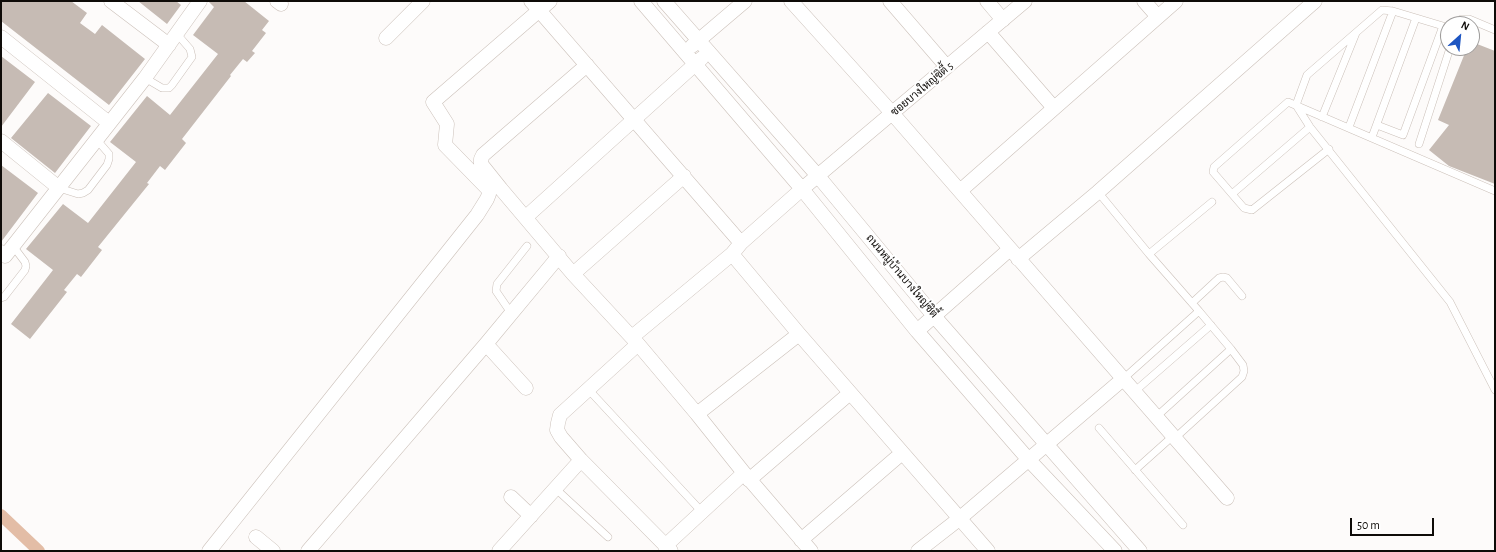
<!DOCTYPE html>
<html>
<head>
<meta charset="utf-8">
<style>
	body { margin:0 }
	#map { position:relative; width:1496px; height:552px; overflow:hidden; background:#fdfbfa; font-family:"Alegreya Sans",sans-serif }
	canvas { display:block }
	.frame { position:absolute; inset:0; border:2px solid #0e0b08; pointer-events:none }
	.north { position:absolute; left:1440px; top:16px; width:40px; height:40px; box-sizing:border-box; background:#fff; border:1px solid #9f9d9c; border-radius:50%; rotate:27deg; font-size:11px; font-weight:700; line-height:16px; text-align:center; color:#0e0b08 }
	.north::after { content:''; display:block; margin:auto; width:14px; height:18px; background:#1d55c2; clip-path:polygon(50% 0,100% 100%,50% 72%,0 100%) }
	.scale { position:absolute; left:1350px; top:518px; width:84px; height:18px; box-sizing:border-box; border:2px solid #0e0b08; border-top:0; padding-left:5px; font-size:12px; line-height:14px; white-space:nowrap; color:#0e0b08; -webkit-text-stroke:3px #fff; paint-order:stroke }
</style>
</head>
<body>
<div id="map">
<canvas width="1496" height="552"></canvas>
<div class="frame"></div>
<div class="north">N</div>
<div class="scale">50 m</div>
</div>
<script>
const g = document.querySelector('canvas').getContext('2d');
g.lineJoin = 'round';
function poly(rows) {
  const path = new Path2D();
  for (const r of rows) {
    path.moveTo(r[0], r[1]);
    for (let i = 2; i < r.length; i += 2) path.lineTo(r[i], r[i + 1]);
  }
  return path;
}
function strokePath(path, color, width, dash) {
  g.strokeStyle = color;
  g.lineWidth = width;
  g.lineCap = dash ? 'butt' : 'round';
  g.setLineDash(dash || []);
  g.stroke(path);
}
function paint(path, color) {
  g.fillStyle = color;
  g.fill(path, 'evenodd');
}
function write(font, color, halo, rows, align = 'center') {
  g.font = font + ' "Alegreya Sans",Sarabun,sans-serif';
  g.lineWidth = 4;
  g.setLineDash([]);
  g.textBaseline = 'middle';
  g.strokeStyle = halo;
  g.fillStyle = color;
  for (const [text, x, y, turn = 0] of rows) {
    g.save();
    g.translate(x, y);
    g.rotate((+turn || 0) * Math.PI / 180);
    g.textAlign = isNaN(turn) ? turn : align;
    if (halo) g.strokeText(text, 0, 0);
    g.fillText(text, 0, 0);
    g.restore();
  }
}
const canal = poly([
	[1,515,39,551]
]);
const building = poly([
	[1,1,71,1,87,13,80,23,95,34,102,25,145,59,109,105,1,21],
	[138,1,176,1,181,5,167,24],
	[208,1,244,1,269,21,262,30,266,33,252,51,255,53,247,62,243,59,230,75,231,76,182,139,186,143,165,170,160,166,147,183,149,184,98,247,102,250,81,277,77,274,64,290,67,292,30,339,11,324,53,270,26,249,63,204,88,223,136,162,110,142,147,96,170,115,218,54,193,35,214,7],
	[1472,42,1495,51,1495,184,1449,166,1429,150,1449,125,1438,120,1467,48,1472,48],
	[1,56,35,82,1,127],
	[48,93,91,126,55,173,11,138],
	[1,165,38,193,1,242]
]);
const service = poly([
	[1457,24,1461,19,1469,19,1495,30],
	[145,78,162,88,169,88,172,85,192,57,190,49,177,34],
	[1322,117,1356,33],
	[1377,125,1403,135,1443,26,1393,11,1382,10,1307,75,1296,105,1310,127,1450,302,1495,390],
	[1349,127,1393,11],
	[1372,137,1416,18],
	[1419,144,1450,48],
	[1329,149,1252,210,1244,208,1213,172,1214,167,1288,102,1495,191],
	[59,188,78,194,83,193,88,190,107,165,109,159,109,154,97,140],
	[1098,192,1149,254,1199,311,1123,379],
	[1232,194,1310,127],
	[1149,254,1212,202],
	[1,298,4,297,25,270,26,266,25,262,13,246],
	[1192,303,1219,278,1223,277,1227,278,1242,296],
	[511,313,496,291,497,284,527,246],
	[588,389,702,512],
	[1134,392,1211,325],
	[1156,417,1231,349,1199,311],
	[1099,428,1183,525],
	[1175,438,1242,377,1244,371,1243,365,1231,349],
	[1135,470,1173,436],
	[556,489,608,537]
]);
const minor = poly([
	[111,1,169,45],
	[277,1,281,4],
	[531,1,741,243],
	[641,1,802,189,917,331,1028,459,1115,551],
	[664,1,818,176,934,316,1140,551],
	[791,1,892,113,1227,498],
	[890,1,947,67],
	[987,1,1003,20],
	[1144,1,1158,17],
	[988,32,1054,108],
	[1,37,109,123],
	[386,38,423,1],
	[692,46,745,1],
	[587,65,483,155,481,159,481,164,501,189,573,274,638,344,697,414,744,473,811,551],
	[1,141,59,188],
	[960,191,1176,1],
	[526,217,702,58],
	[1,252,5,256,13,246,145,78,200,1],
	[732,254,799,334,988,551],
	[1018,259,1098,192,1315,1],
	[573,274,684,176],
	[917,331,1010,249],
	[632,337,732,254,741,243,802,189,1025,1],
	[486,344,526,388],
	[638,344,560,415,558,423,557,430,561,437,581,460,671,551],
	[697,414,799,334],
	[749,480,850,393],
	[511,497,531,516],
	[256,537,273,551],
	[801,540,902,453],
	[665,546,744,473],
	[209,551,446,254,477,215,487,199,489,194,488,189,445,145,447,124,433,102,550,1],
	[308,551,486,344,559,256],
	[499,551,581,460],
	[918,551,959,519,1123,379]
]);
const streetNames = [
	["ซอยบางใหญ่ซิตี้ 5",922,89,-40],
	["ถนนหมู่บ้านบางใหญ่ซิตี้",902,276,50]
];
strokePath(canal, '#e3bda6', 12);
paint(building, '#c6bbb4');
strokePath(service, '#cbc0b9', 8);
strokePath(minor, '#cbc0b9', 15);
strokePath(service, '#fff', 7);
strokePath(minor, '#fff', 14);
write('11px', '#0e0b08', '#fff', streetNames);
</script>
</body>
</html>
